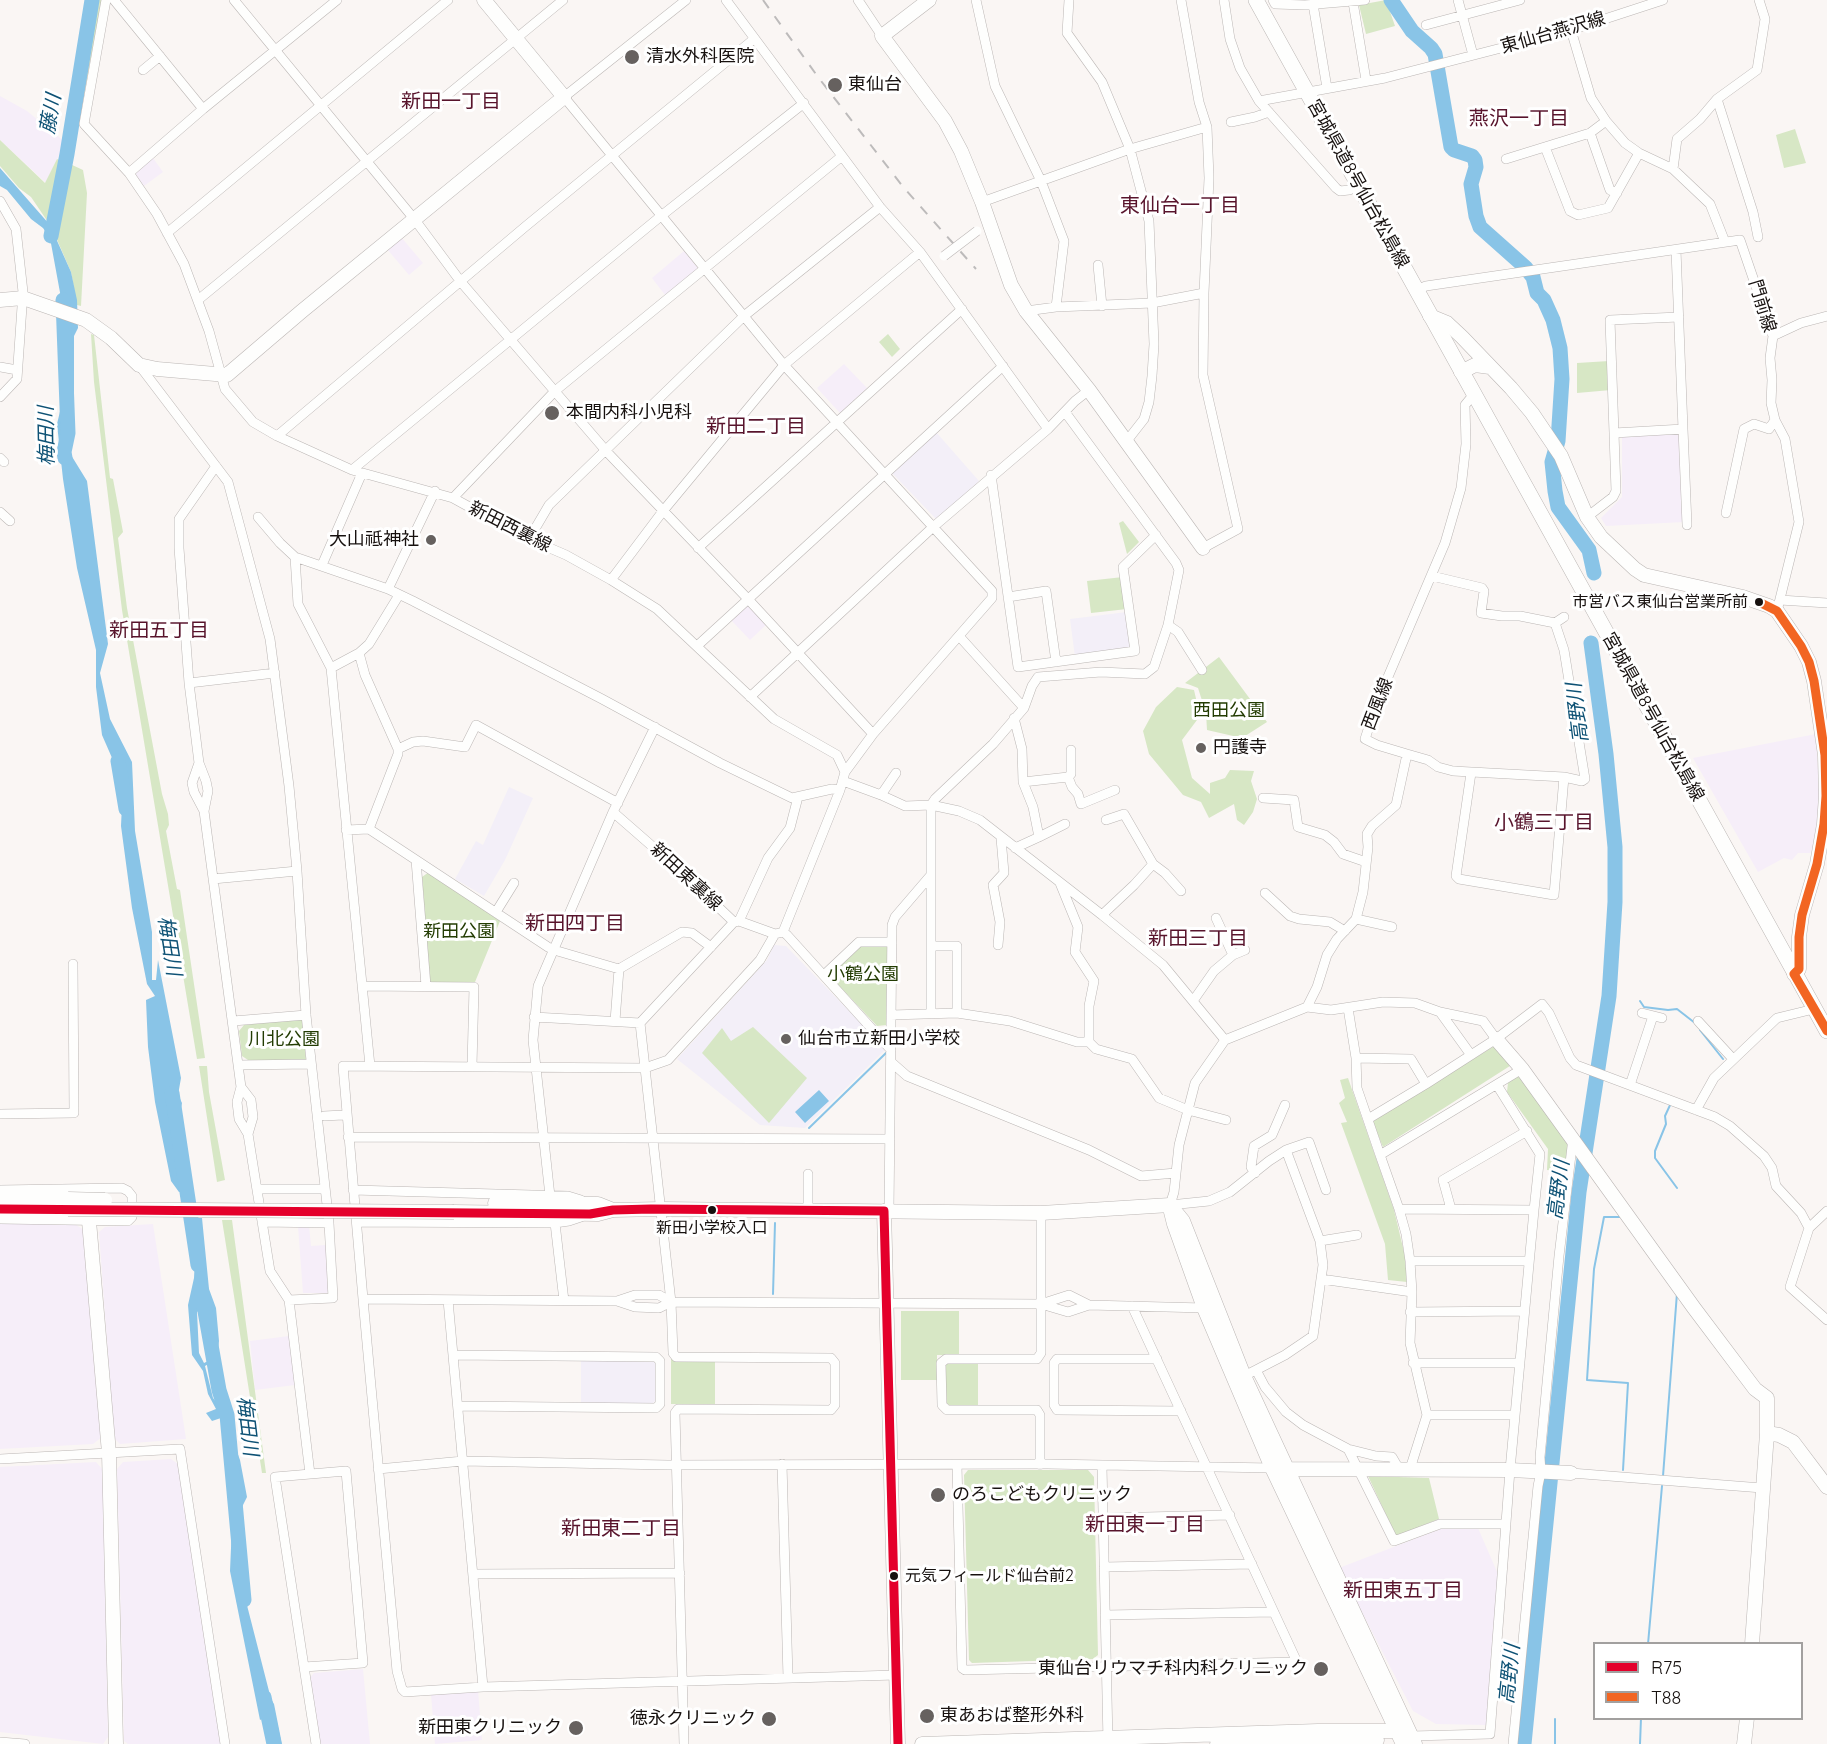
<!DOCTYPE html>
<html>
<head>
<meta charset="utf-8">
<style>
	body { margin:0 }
	#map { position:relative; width:1827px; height:1744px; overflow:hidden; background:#faf6f4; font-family:Quicksand,sans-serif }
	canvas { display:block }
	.legend { position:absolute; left:1593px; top:1642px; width:210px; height:78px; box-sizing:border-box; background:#fff; border:2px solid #a2a09f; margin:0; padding:8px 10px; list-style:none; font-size:18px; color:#17110f }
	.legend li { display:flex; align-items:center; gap:12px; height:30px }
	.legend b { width:30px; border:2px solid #a2a09f }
</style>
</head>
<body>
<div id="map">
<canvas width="1827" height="1744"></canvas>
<ul class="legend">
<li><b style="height:8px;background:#e4002b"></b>R75</li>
<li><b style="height:8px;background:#f26522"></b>T88</li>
</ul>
</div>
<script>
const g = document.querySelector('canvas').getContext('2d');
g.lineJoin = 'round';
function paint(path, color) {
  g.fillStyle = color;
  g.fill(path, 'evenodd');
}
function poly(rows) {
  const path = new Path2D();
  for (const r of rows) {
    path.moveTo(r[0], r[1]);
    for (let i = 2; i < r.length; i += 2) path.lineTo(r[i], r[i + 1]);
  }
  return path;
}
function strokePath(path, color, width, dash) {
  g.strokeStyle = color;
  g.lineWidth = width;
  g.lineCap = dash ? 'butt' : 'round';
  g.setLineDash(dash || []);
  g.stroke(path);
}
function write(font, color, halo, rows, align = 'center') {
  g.font = font + ' Quicksand,"Noto Sans JP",sans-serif';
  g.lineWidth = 6;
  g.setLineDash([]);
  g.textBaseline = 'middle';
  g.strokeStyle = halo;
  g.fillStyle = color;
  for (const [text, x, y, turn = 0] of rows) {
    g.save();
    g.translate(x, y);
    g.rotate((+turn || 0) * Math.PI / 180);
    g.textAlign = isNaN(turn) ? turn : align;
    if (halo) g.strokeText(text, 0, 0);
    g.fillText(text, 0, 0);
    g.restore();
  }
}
const commercial = poly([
	[0,96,27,111,65,142,46,183,0,140],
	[153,158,163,172,144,186,136,175,137,170],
	[401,237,423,263,409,275,387,249],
	[684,251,698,268,665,295,652,278],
	[844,364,867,388,840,413,817,388],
	[1680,434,1684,522,1606,526,1601,518,1622,497,1622,436],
	[747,604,767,624,750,640,731,620],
	[1816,734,1820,808,1817,838,1810,853,1798,853,1792,860,1784,858,1758,872,1693,758],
	[0,1222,73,1223,84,1230,102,1437,93,1444,0,1449],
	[153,1224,186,1439,120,1444,114,1438,99,1232,105,1227],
	[309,1225,311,1246,326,1245,330,1286,327,1293,303,1293,298,1226],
	[289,1336,295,1385,255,1390,250,1341],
	[171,1459,178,1464,222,1744,128,1744,124,1741,117,1469,123,1462],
	[96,1462,103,1470,108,1737,103,1744,0,1732,0,1467],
	[1443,1528,1478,1528,1498,1574,1486,1725,1436,1724,1413,1711,1339,1568],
	[363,1669,370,1744,320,1744,309,1679,314,1673],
	[478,1690,482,1740,435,1744,431,1694]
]);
const education = poly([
	[936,432,979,481,937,520,892,473],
	[1127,612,1131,646,1127,651,1075,657,1070,619],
	[509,787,533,798,505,860,484,896,455,879,476,841,483,845],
	[774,945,786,946,886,1049,805,1128,760,1125,677,1059,767,960],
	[581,1359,652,1360,657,1364,657,1399,652,1404,581,1403]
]);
const green = poly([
	[95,0,102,0,82,105,77,115,74,115],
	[1386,0,1395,26,1366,34,1359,5],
	[1795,129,1806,163,1784,168,1776,135],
	[0,140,45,183,57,159,63,162,54,215,50,225,31,197,19,188,0,166],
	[70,164,83,170,87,193,81,306,77,305,71,272,55,235],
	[91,334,94,335,110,478,113,479,123,532,118,538,127,608,162,794,168,814,169,825,166,831,177,889,180,890,205,1058,197,1059,122,610,94,382],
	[888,334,900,349,892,357,879,342],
	[1609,361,1611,390,1577,393,1577,363],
	[1123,521,1139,542,1127,554,1119,523],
	[1123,577,1127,609,1091,613,1087,581],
	[1219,657,1267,722,1242,738,1207,730,1206,713,1198,688,1185,683],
	[1177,687,1194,690,1200,716,1182,740,1192,778,1210,794,1210,783,1225,778,1230,770,1254,771,1251,781,1257,799,1253,812,1244,825,1237,820,1234,804,1209,818,1201,802,1183,795,1149,754,1143,731,1156,707],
	[429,872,500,921,475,982,430,982,422,877],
	[860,943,887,944,887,1025,877,1026,829,975],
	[303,1018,306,1060,248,1060,242,1056,239,1031,244,1025],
	[753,1027,807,1078,769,1123,702,1053,722,1028,731,1041],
	[1496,1045,1513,1064,1383,1147,1372,1121],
	[199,1066,207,1066,209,1092,225,1180,217,1182],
	[1519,1075,1570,1139,1566,1172,1547,1170,1548,1149,1507,1092,1508,1083],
	[1348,1078,1394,1210,1405,1256,1407,1282,1388,1280,1385,1244,1341,1123,1347,1122,1339,1103,1345,1098,1340,1080],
	[222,1220,232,1220,266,1473,262,1473],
	[901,1311,959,1311,959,1355,937,1355,937,1380,901,1380],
	[671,1359,715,1359,715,1404,671,1404],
	[949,1361,978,1361,978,1406,951,1406,946,1403,945,1367],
	[968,1470,1088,1470,1094,1477,1098,1655,1093,1659,972,1663,969,1660,964,1475],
	[1368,1476,1429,1478,1439,1519,1396,1536]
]);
const water = poly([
	[0,168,50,225,71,272,77,300,78,328,74,336,74,391,64,424,71,455,87,481,108,644,100,673,110,719,132,762,135,831,152,932,152,980,156,980,158,960,181,1078,178,1095,182,1103,180,1113,175,1110,176,1145,202,1218,209,1289,216,1308,219,1341,217,1359,205,1366,213,1398,221,1408,240,1460,247,1497,235,1521,240,1578,271,1699,274,1704,282,1744,278,1744,272,1713,260,1720,230,1571,233,1502,237,1478,230,1450,223,1440,221,1418,212,1421,206,1413,216,1409,208,1394,203,1371,192,1355,188,1305,194,1278,197,1217,171,1181,155,1102,148,1047,146,1000,155,996,147,984,132,908,121,826,123,783,102,735,96,687,96,650,77,568,63,479,57,424,63,399,63,366,68,336,50,238,43,228,31,219,7,190,0,186],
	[203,1307,215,1331,214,1358,204,1363,199,1353,197,1312],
	[819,1090,829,1101,805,1123,795,1112]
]);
const pier = poly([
	[176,1192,197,1192,205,1218,193,1218]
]);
const stream = poly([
	[1640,1001,1644,1007,1668,1010,1677,1009,1695,1023],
	[1700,1030,1723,1059],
	[1671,1103,1665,1116,1666,1124,1655,1151,1655,1158,1677,1188],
	[809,1128,886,1053],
	[1621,1217,1604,1217,1594,1269,1587,1380,1628,1383,1623,1470],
	[773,1294,775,1223],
	[1663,1476,1677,1293],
	[1648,1644,1662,1486],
	[1555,1719,1555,1744],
	[1640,1744,1641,1718]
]);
const river = poly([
	[1391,0,1412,31,1431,48,1435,54,1451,147,1454,150,1472,156,1475,160,1476,167,1471,184,1476,216,1480,227,1525,267,1533,277,1537,293,1544,300,1553,320,1560,348,1562,379,1558,441,1552,462,1555,491,1558,507,1589,550,1594,573],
	[51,236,67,154,92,0],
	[63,300,68,433,64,452,65,458],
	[118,761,126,809],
	[172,1093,198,1265],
	[201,1289,219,1390,227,1415,244,1600],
	[264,1697,274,1744],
	[1524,1744,1579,1192,1609,996,1615,902,1615,847,1606,754,1591,643]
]);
const street = poly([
	[106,0,84,124,129,173],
	[114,0,203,109],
	[234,0,415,220,461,282,607,452,747,598,873,734],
	[337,0,203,109,129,173,157,214,184,264,209,331,225,389,253,422,277,436,352,470,453,498,524,537,566,555,611,580,657,609,774,719,837,755,845,772],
	[686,0,564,97,784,365,992,591,992,598,873,734,845,772,840,790,783,932],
	[726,0,880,207,920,252,1048,429],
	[858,0,882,36],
	[976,0,995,86,1041,181,1064,241,1056,307],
	[1069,0,1067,33,1102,82,1130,149,1149,221,1154,344,1152,376,1149,402,1144,419,1126,442],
	[1181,0,1199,102,1207,127,1209,178,1204,293,1203,375,1238,529,1203,548],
	[1224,0,1230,39,1240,68,1259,101,1336,188,1340,191,1349,190,1359,186],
	[1273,0,1275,4,1305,5,1365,0],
	[1458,0,1473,55],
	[1353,2,1366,80],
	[1313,4,1327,88],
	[1426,25,1520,0],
	[1571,30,1591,98,1606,121,1625,143,1639,153,1673,169,1710,204,1725,242],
	[143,70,160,56],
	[1259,101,1385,78,1571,30,1663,0],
	[1231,122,1255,117,1269,112],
	[1590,133,1610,190,1617,193],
	[1545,147,1570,211,1578,215,1608,208,1639,153],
	[1506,159,1590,133,1606,121],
	[1673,169,1677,139,1700,119,1717,99],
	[0,201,16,229,23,292,17,379,0,397],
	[982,202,1130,149,1207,127],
	[167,233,448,0],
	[1758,237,1753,212,1717,99,1757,70,1765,19,1759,0],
	[1676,250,1683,429],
	[1098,265,1102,306],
	[1416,290,1426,286,1740,240,1773,336,1770,358,1772,380,1771,403,1775,420,1785,439,1799,522,1777,611],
	[198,300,563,0],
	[1026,311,1056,307,1152,303,1204,293],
	[1773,336,1801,323,1827,316],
	[139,365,228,482,270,639,289,786,297,871,306,1015,329,1223,333,1298,289,1300],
	[0,367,17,370],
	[1065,412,1176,563,1179,570,1168,625,1154,667,1145,674,1101,672,1038,677,1032,686,1024,708,993,744,935,799,931,805,959,811,980,820,1102,915,1163,965,1225,1040],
	[1614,433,1610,320,1679,317],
	[277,436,526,226,754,39],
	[0,458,4,462],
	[216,466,179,519,179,548,189,683,199,763,206,781,208,791,204,811,241,1087,237,1102,239,1119,248,1134,270,1271,289,1300,310,1474],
	[352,470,661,216,804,103],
	[991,475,1018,667,1135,651,1123,567,1156,535],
	[453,498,555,391,842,156],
	[0,512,10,521],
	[1726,513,1744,429,1754,424,1769,429,1775,420],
	[258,517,280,543,295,557,388,589,413,601,602,699,720,763,792,798,832,789,840,790],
	[1587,517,1613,497,1616,491,1614,433,1683,429,1687,525],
	[529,539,549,505,744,316,880,207],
	[698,548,962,309],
	[295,557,298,604,331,668,370,1066],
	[322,565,362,473],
	[1432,576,1482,588,1484,591,1481,613,1502,616,1520,616,1555,623,1564,617],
	[611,580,663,511,784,365,920,252],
	[388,589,435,491],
	[1008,597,1046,591,1056,662],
	[1780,600,1827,603],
	[1555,623,1564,650,1585,779,1582,781,1564,777],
	[1168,625,1178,632,1202,670],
	[959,636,1024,708],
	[697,646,1003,366],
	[359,653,365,675,398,749,413,742,423,741,465,747,476,725,618,803],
	[331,668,359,653,369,644,399,595],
	[189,683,275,673],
	[750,697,932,528,1048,429,1075,401,1089,390],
	[1014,718,1022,749,1023,782,1033,807,1039,837,1015,848],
	[1407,754,1428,760,1438,767,1453,771,1564,777,1554,895,1459,879,1456,876,1471,773],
	[199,763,192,783,194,792,204,811],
	[1068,777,1072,787,1078,794,1081,804,1115,790],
	[843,781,881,795,905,806,931,805,931,875,895,917,892,925,889,1211],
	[1023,782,1068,777,1071,774,1071,750],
	[881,795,896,773],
	[1263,798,1294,800,1298,827,1325,835,1334,842,1343,854,1366,862],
	[613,812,676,867,734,922,739,921,775,934,783,932,787,935,891,1050],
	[1106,820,1124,814,1153,864],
	[369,829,398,754,398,749],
	[346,830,369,829,548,947,554,950,619,969,682,932,692,933,711,947],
	[1039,837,1065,824],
	[416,860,426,986],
	[213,879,297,871],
	[1060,883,1078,927,1075,952,1094,981,1089,1006,1089,1042],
	[1265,893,1290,916,1299,919,1330,922,1345,931],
	[496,912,514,883],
	[1102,915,1134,885,1153,864,1165,873,1181,891],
	[1356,919,1392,927],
	[739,921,768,858,790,828,798,797],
	[998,945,1000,922,993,885,1004,873,1001,838],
	[931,946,957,946,957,1013],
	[1233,955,1245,950],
	[824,975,859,942,892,942],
	[362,986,474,987,472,1066],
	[1193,1001,1214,971,1233,955,1216,918],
	[1307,1007,1317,987,1327,955,1337,939,1356,919,1363,892,1368,847,1367,834,1372,826,1396,805,1407,754,1377,745,1365,739,1376,705,1445,543,1461,488,1466,444,1465,405,1474,394],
	[1348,1008,1356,1058,1357,1088,1380,1155],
	[1440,1012,1471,1055],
	[931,1013,931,875],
	[1642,1013,1662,1018],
	[891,1015,957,1013,1010,1021,1077,1042,1089,1042,1096,1049,1132,1059,1159,1098,1188,1110,1226,1120],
	[534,1017,640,1023],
	[233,1021,306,1015],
	[615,1021,619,969],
	[1698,1021,1733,1059],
	[1356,1058,1411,1059,1426,1084,1496,1039],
	[891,1062,907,1076,1089,1150,1141,1176,1176,1173],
	[238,1065,311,1064],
	[1497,1085,1540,1154,1534,1210,1399,1209,1380,1155,1522,1069],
	[1630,1085,1653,1016],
	[241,1087,251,1100,253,1117,248,1134],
	[1696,1110,1714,1078,1777,1018,1814,1009],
	[0,1114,74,1113,73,964],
	[324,1116,343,1115],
	[1368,1119,1426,1084],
	[348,1137,890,1139],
	[1286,1150,1320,1241,1323,1265,1321,1279,1412,1292],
	[1255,1173,1251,1167,1254,1146,1272,1135,1285,1105],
	[257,1189,325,1189],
	[0,1190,122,1188,128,1191,132,1196,132,1217,128,1221,0,1219],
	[353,1190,568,1196,581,1200],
	[1326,1190,1309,1142,1286,1150,1269,1161,1230,1192,1209,1201,1170,1205,1174,1192,1179,1145,1195,1083,1225,1040,1307,1007,1331,1010,1383,1002,1415,1003,1440,1012,1483,1021,1496,1039,1542,1004,1549,1013,1570,1058,1576,1065,1715,1117,1730,1126,1764,1156,1772,1168,1776,1186,1801,1213,1809,1228,1790,1287,1827,1320],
	[550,1196,533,1040,538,986,613,812,655,727],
	[1399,1209,1406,1234,1410,1261,1412,1292,1410,1343,1427,1415,1410,1469],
	[1451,1209,1443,1180,1527,1131],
	[808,1210,808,1174],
	[262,1222,329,1223],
	[357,1222,555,1223,569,1221,581,1217],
	[555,1223,564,1301],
	[1809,1228,1827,1211],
	[1320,1241,1357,1235],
	[1410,1261,1529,1261],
	[363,1299,343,1066,645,1068,640,1023,734,922],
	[448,1300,483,1687],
	[617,1301,635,1307,659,1308,671,1302,1041,1304,1068,1312,1089,1305,1204,1308],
	[671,1302,659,1295,635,1295,617,1301,363,1299,397,1671,402,1689,405,1692,483,1687,896,1675],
	[1041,1304,1069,1295,1089,1305],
	[1410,1312,1524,1311],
	[453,1355,656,1357,660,1361,660,1404,656,1408,458,1406],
	[1157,1359,1057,1359,1054,1363,1054,1405,1057,1410,1181,1411],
	[1413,1363,1520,1363],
	[1256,1370,1285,1355,1313,1336,1321,1279],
	[1244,1376,1256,1370,1265,1387,1286,1412,1303,1425,1348,1449,1376,1456,1392,1457,1399,1469],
	[1427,1415,1515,1415],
	[1348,1449,1394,1541,1440,1524,1506,1524],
	[0,1459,180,1449,225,1744],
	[782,1464,788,1678],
	[957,1465,962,1668,965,1670,1297,1662,1132,1306],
	[1040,1465,1040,1415,1037,1410,947,1410,942,1405,941,1363,946,1359,1037,1359,1041,1353,1041,1213],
	[1102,1466,1108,1742],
	[378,1469,463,1461,668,1465,1047,1464,1272,1468],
	[1571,1473,1762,1488],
	[1103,1518,1230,1515],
	[1104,1567,1252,1564],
	[473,1574,680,1573],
	[1105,1615,1274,1612],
	[304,1667,363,1663,346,1471,275,1477,304,1667,316,1744],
	[1411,1736,1490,1734,1510,1470,1534,1210],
	[0,1742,25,1744],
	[684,1744,675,1413,678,1409,831,1410,835,1405,835,1363,831,1358,676,1357,673,1353,671,1302,645,1068,668,1060,760,960,775,934],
	[1513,1744,1538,1486,1541,1472,1540,1457,1559,1256,1573,1138]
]);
const secondary = poly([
	[929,0,882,36,945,121,961,151,982,202,1011,285,1026,311,1089,390,1203,548],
	[0,300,23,298,86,320,111,338,139,365,157,369,227,375,302,311,564,97,484,0],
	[1430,316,1447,323,1462,337,1511,388,1532,413,1561,456,1587,517,1601,537,1635,569,1644,575,1743,597,1769,606,1777,611,1801,646,1809,662,1814,681,1825,755,1826,796,1824,824,1817,864,1802,915,1799,937,1799,969,1794,974],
	[1461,372,1475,365,1490,367],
	[1496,1039,1522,1069,1694,1308,1755,1389,1767,1398,1767,1433],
	[0,1199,68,1199],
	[495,1203,598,1204,613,1210],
	[1170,1205,1183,1221,1244,1376,1415,1744],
	[1170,1208,1174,1224,1204,1308,1272,1468,1403,1744],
	[0,1209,68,1209],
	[884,1211,898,1744],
	[454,1212,598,1214,613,1210,661,1209,1041,1213,1170,1205],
	[89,1221,109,1453,116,1744],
	[1286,1469,1510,1470,1571,1473],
	[1752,1644,1767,1433,1779,1435,1793,1442,1827,1487],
	[922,1744,1318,1731,1397,1731,1402,1733],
	[1217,1744,1377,1740],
	[1744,1744,1747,1718]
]);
const primary = poly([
	[1256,0,1827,1031]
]);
const rail = poly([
	[763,0,818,77,904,188,976,269]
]);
const streetBridge = poly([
	[944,256,977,231]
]);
const secondaryBridge = poly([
	[68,1199,105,1200],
	[68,1209,454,1212]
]);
const bus1 = poly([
	[0,1209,590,1214,613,1210,651,1209,884,1211,898,1744]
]);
const bus2 = poly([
	[1759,602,1777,611,1801,646,1809,662,1814,681,1825,755,1826,796,1824,824,1817,864,1802,915,1799,937,1799,969,1794,974,1827,1031]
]);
const markers = [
	[632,57,8,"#66615f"],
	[835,85,8,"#66615f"],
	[552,413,8,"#66615f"],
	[431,540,6,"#66615f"],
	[1759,602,5,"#17110f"],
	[1201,748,6,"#66615f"],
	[786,1039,6,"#66615f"],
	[712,1210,5,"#17110f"],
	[938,1495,8,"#66615f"],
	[894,1576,5,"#17110f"],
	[1321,1669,8,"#66615f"],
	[927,1716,8,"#66615f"],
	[769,1719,8,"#66615f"],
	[576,1728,8,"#66615f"]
];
const busNames = [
	["市営バス東仙台営業所前",1748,602],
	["新田小学校入口",712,1228,"center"],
	["元気フィールド仙台前2",905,1576,"left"]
];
const streetNames = [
	["東仙台燕沢線",1553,33,-16],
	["宮城県道8号仙台松島線",1358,184,61],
	["門前線",1762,306,73],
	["新田西裏線",510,527,27],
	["西風線",1378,704,-69],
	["宮城県道8号仙台松島線",1653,717,61],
	["新田東裏線",686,877,43]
];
const poiNames = [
	["清水外科医院",646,57],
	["東仙台",848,85],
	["本間内科小児科",566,413],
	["大山祗神社",419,540,"right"],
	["円護寺",1213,748],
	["仙台市立新田小学校",798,1039],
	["のろこどもクリニック",952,1495],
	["東仙台リウマチ科内科クリニック",1308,1669,"right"],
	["東あおば整形外科",940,1716],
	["徳永クリニック",756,1719,"right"],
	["新田東クリニック",562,1728,"right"]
];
const parkNames = [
	["西田公園",1229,711],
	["新田公園",459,932],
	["小鶴公園",863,975],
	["川北公園",284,1040]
];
const neighbourhoodNames = [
	["新田一丁目",451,102],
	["燕沢一丁目",1519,119],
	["東仙台一丁目",1180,206],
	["新田二丁目",756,427],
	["新田五丁目",159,631],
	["小鶴三丁目",1544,823],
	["新田四丁目",575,924],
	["新田三丁目",1198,939],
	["新田東一丁目",1145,1525],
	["新田東二丁目",621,1529],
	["新田東五丁目",1403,1591]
];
const waterNames = [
	["藤川",51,114,-80],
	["梅田川",47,436,-91],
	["高野川",1578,713,-97],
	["梅田川",169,946,81],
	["高野川",1559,1190,-83],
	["梅田川",247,1426,83],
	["高野川",1510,1674,-84]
];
paint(commercial, '#f6eef9');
paint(education, '#f3eff8');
paint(green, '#d7e7c5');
paint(water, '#89c4e7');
paint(pier, '#faf6f4');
strokePath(stream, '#89c4e7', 2);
strokePath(river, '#89c4e7', 15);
strokePath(street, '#bbb6b4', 10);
strokePath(secondary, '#bbb6b4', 15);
strokePath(primary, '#bbb6b4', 16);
strokePath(street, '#fefefd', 9);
strokePath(secondary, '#fefefd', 14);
strokePath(primary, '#fefefd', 15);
strokePath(rail, '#bdbbbb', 2, [10, 10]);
strokePath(streetBridge, '#bbb6b4', 10, []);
strokePath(secondaryBridge, '#bbb6b4', 15, []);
strokePath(streetBridge, '#fefefd', 9);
strokePath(secondaryBridge, '#fefefd', 14);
strokePath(bus1, '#e4002b', 9);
strokePath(bus2, '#f26522', 9);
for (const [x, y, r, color] of markers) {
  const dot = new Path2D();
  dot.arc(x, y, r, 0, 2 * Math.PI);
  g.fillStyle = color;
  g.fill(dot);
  strokePath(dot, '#fff', 2);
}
write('16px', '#17110f', '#fff', busNames, 'right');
write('18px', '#17110f', '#fff', streetNames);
write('18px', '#17110f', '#fff', poiNames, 'left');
write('18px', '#233c03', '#fff', parkNames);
write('20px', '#58142c', '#fff', neighbourhoodNames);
write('italic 20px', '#0e5275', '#fff', waterNames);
</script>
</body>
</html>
